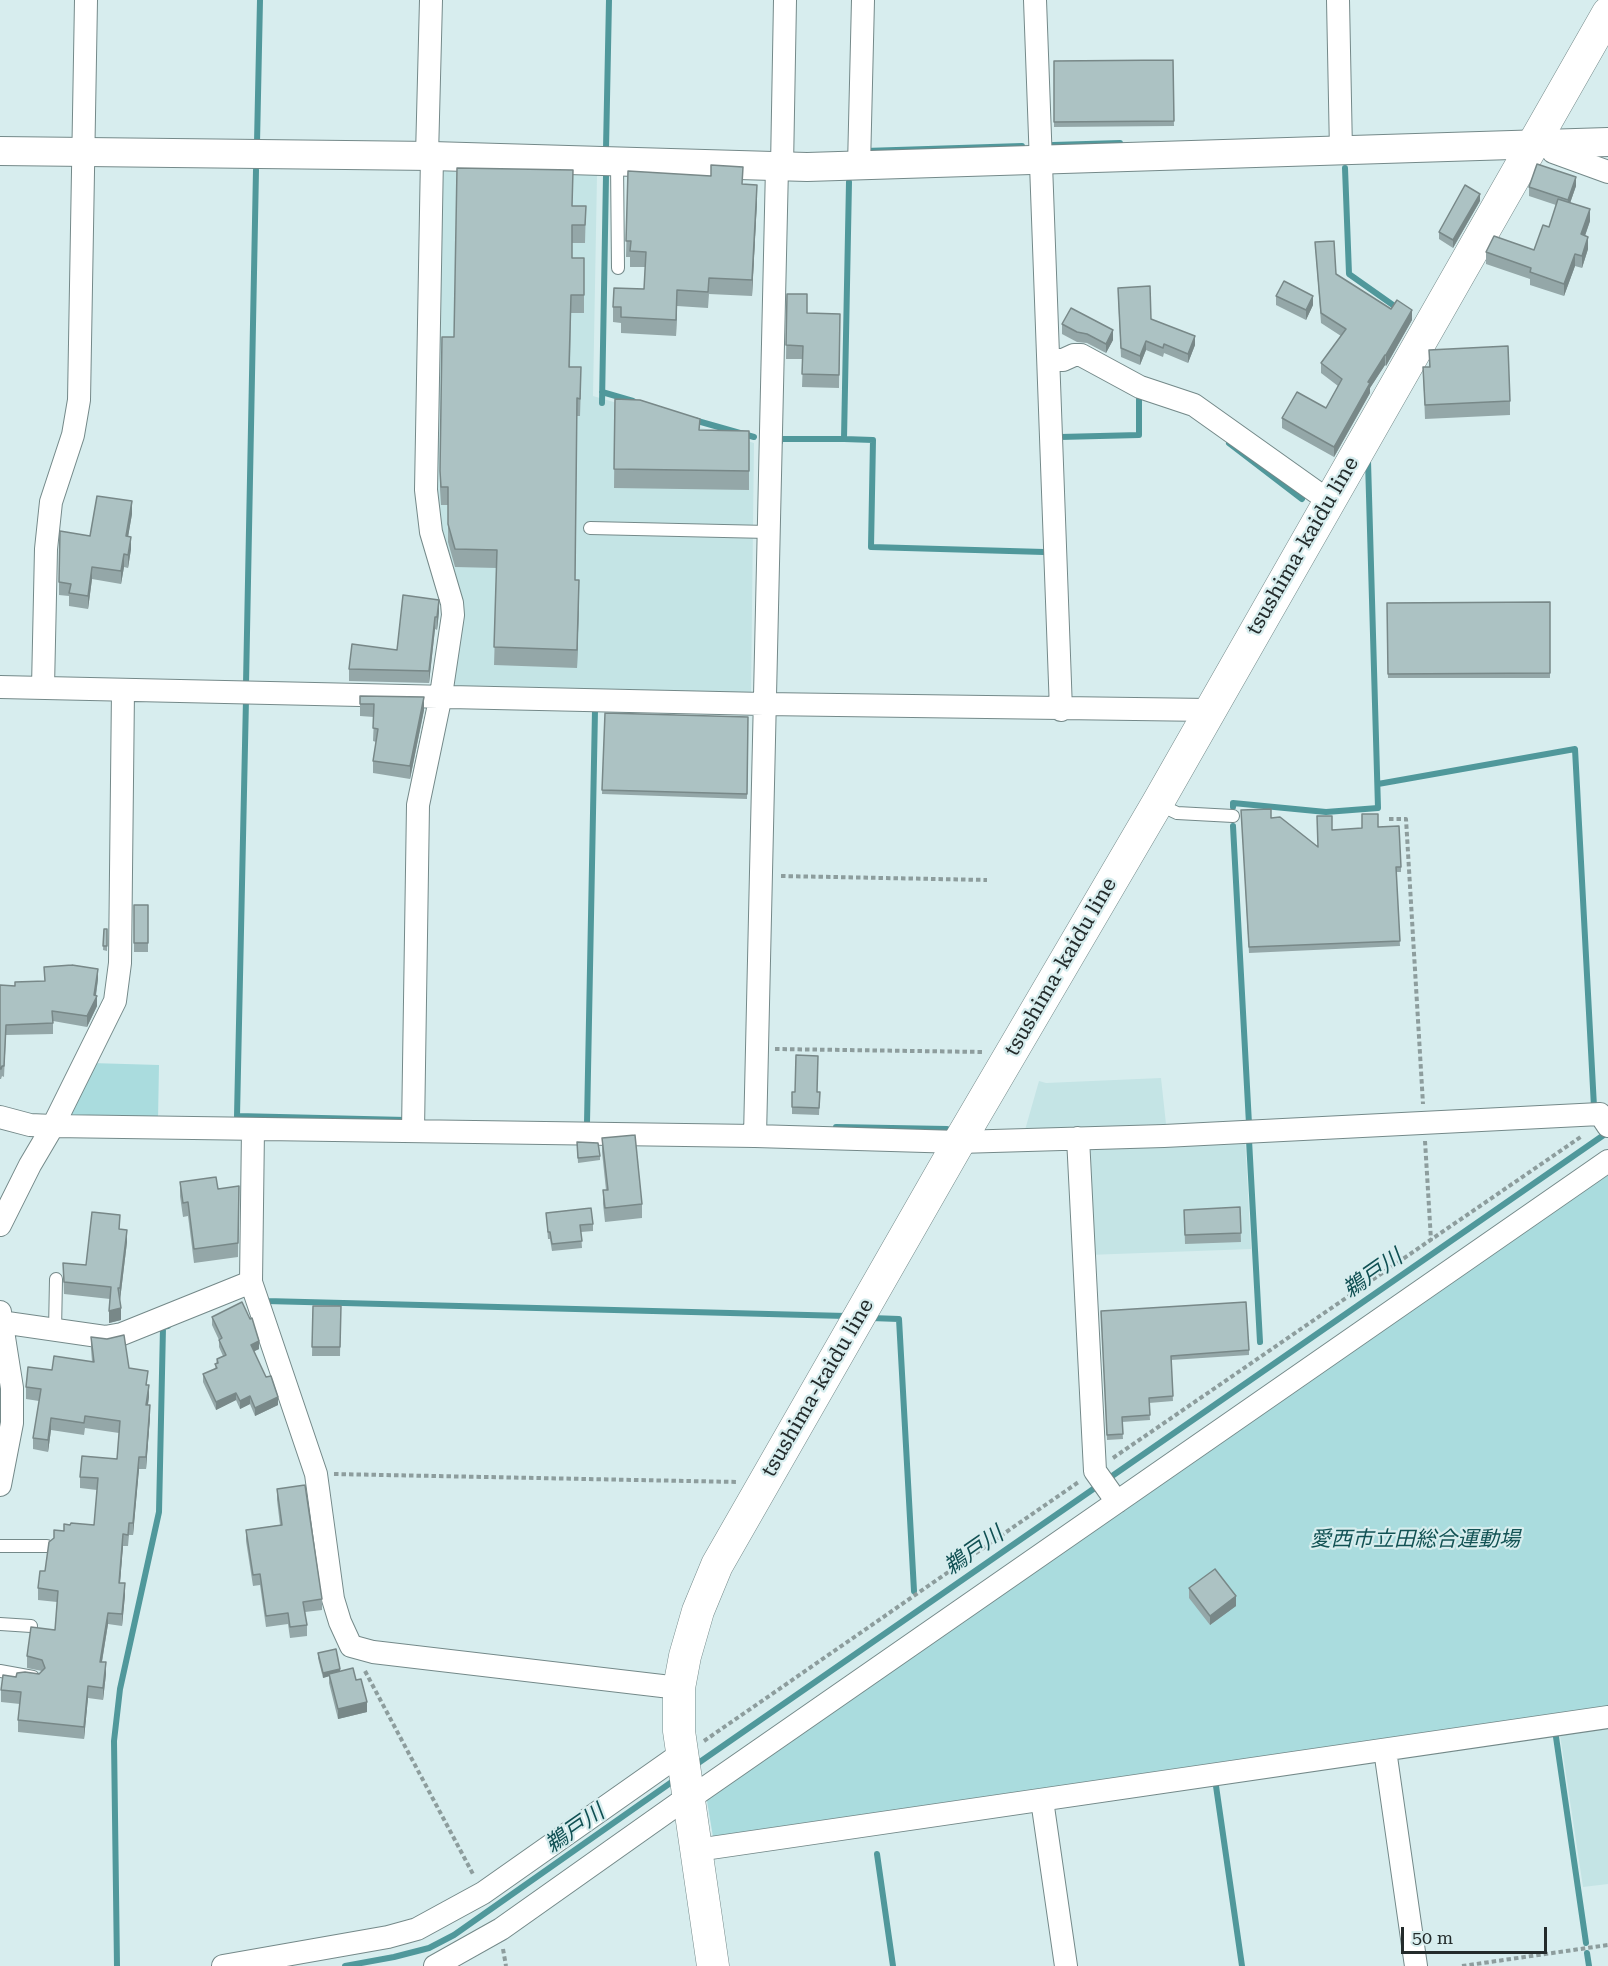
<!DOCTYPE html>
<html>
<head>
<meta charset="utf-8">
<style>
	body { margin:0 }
	#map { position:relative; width:1608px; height:1966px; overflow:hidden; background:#d7edee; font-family:"Roboto Serif",serif }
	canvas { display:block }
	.scale { position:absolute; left:1401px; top:1927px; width:146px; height:27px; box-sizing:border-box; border:3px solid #232b2b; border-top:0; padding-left:8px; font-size:18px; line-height:21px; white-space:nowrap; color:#232b2b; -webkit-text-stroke:4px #d7edee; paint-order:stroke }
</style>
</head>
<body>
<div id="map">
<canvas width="1608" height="1966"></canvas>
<div class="scale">50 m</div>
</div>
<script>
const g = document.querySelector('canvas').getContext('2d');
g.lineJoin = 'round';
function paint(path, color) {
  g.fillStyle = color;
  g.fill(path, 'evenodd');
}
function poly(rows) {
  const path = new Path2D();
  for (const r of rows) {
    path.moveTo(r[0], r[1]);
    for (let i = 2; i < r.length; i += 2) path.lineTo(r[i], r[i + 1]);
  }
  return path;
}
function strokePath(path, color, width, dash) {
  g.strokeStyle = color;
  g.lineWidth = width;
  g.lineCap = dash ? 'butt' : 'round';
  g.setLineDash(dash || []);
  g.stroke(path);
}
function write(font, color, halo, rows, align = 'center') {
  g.font = font + ' "Roboto Serif","Noto Sans JP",serif';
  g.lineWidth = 4.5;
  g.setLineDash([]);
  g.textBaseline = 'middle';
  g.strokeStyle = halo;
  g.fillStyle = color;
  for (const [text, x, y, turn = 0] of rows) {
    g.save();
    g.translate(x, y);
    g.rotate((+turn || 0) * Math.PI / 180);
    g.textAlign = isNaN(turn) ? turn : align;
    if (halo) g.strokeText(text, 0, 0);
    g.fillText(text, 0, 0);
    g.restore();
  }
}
const built = poly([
	[437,171,597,175,593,396,754,443,751,692,743,699,447,688,459,607,435,532],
	[1161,1078,1166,1124,1025,1130,1039,1081,1046,1083],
	[1245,1139,1251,1249,1088,1255,1083,1146],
	[1608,1728,1608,1884,1583,1887,1560,1735]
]);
const green = poly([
	[91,1063,159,1065,158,1120,63,1117],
	[1608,1170,1608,1707,713,1837,706,1795]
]);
const stream = poly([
	[257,143,260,0],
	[1053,145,1120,143],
	[606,149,609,0],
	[865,151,1022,146],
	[1345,168,1349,274,1400,310],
	[849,182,844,439,873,440,871,547,1044,552],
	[602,392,633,401],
	[602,403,606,176],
	[694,420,754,437],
	[1060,440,1060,437,1139,435,1139,396,1142,396],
	[780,442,780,439,844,439],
	[1229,443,1302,499],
	[246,684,256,170],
	[246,699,237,1116,406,1120],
	[1378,784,1575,749,1594,1107],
	[1233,807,1233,803,1326,812,1378,808,1368,461],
	[1233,826,1249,1124],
	[587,1123,595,710],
	[836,1127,947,1129],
	[1249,1140,1260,1342],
	[264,1297,266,1301,846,1316],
	[871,1318,899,1319,914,1591],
	[1556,1737,1586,1943],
	[694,1766,1608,1132],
	[1216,1786,1242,1966],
	[877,1854,893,1966],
	[1587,1953,1589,1966],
	[117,1966,114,1741,120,1689,159,1512,163,1327,168,1326],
	[345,1966,394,1957,429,1948,454,1935,676,1779]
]);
const path = poly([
	[1389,819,1406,819,1423,1104],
	[781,876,987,880],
	[775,1049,984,1052],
	[1425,1141,1431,1240],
	[1113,1458,1582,1136],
	[334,1474,738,1482],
	[365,1671,474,1876],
	[704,1741,1080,1481],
	[503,1949,506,1966],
	[1462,1966,1608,1945]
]);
const service = poly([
	[617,162,618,268],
	[590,528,768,532],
	[1158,804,1177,813,1233,816],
	[55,1331,56,1279],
	[0,1546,47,1546],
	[0,1624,31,1626],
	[0,1671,33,1677]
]);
const minor = poly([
	[1035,0,1061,710],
	[1338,0,1341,151],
	[1553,152,1608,172],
	[427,156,431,0],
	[859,166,863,0],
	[782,167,785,0],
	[1049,360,1063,360,1074,355,1081,355,1140,387,1194,405,1329,501],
	[0,687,764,704,1209,710],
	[43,687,46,549,51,502,73,435,79,400,86,0],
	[0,1117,30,1125,53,1126,755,1136,959,1142,1164,1136,1600,1114,1608,1126],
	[253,1129,251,1282,316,1474,333,1599,340,1622,351,1646,373,1652,679,1688],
	[413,1131,418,805,441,695,453,615,452,603,431,532,426,490,432,156],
	[755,1136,777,167],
	[1078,1138,1095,1471,1117,1502],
	[0,1225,30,1165,53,1126,115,1001,120,963,123,690],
	[0,1312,12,1388,12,1423,0,1485],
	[0,1322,105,1337,122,1334,251,1282],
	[1385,1750,1416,1966],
	[689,1799,1608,1161],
	[1042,1800,1066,1966],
	[697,1850,1608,1717],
	[223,1966,388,1937,417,1929,483,1893,682,1753],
	[435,1966,501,1929,689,1796]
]);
const tertiary = poly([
	[0,151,432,156,807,167,1608,142]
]);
const secondary = poly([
	[713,1966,679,1731,679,1688,685,1656,698,1611,717,1565,959,1142,1157,804,1608,13]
]);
const wall = poly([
	[1173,60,1174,126,1054,127,1054,61],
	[628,171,743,184,757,201,752,296,709,294,708,308,677,306,676,336,621,333,621,323,613,322,613,307,644,289,645,267,630,267,630,257,626,257],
	[1576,186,1570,203,1590,221,1585,236,1588,249,1582,268,1575,266,1564,296,1530,285,1530,279,1486,264,1486,252,1534,250,1549,227,1556,205,1529,196,1529,187],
	[1480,201,1453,248,1439,239,1439,232],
	[573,206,586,206,585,243,572,243,572,258,584,258,584,313,571,313,570,367,581,385,580,416,577,416,575,580,579,598,577,668,494,665,497,568,455,567,448,542,448,505,441,505,440,489,440,471,454,337],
	[1315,242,1336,274,1391,309,1412,320,1386,366,1385,365,1370,388,1370,393,1334,457,1282,428,1282,418,1326,408,1338,386,1321,373,1321,363,1341,336,1321,323],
	[787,294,807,313,840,314,839,388,802,387,803,359,786,359],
	[1276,296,1313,305,1306,320,1276,305],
	[1118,297,1151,319,1195,345,1188,363,1164,353,1163,357,1146,350,1140,365,1121,357],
	[1062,324,1113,340,1106,353,1087,343,1077,342,1062,334],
	[1429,350,1510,401,1510,415,1425,419,1423,367,1429,367],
	[615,399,700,430,749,431,749,490,614,488],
	[132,514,128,536,131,549,128,568,124,567,121,584,92,579,88,609,69,606,69,596,59,595,59,582,90,536],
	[1550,602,1550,678,1388,678,1387,603],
	[439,612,437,630,435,629,429,683,349,681,349,669,397,650],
	[360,696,424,710,410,779,373,773,373,761,376,742,373,741,374,717,360,716],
	[605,713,748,717,747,799,602,794],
	[1241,810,1271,818,1318,847,1332,830,1378,827,1401,867,1401,872,1396,872,1400,946,1249,953],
	[134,905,148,905,148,952,134,952],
	[104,929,107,929,107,951,103,950],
	[98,979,96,996,97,1006,87,1027,53,1021,53,1034,6,1035,4,1077,2,1076,1,1079,0,1079,0,985,15,986],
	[792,1092,820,1092,819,1115,792,1114],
	[602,1138,642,1204,642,1218,605,1222,603,1204,603,1190,606,1190,602,1152],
	[577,1142,600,1156,600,1160,578,1163],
	[180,1182,218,1189,239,1186,238,1257,194,1263,188,1216,183,1217,180,1196],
	[1240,1207,1241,1242,1185,1244,1184,1210],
	[546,1213,593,1224,593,1231,581,1232,582,1248,552,1251,550,1239,548,1239],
	[120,1229,127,1242,120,1300,119,1300,121,1320,109,1323,110,1299,64,1294,63,1263,86,1265],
	[313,1306,341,1306,340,1356,312,1356],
	[1101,1311,1249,1350,1249,1355,1171,1360,1173,1401,1149,1403,1150,1420,1122,1422,1123,1439,1107,1440],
	[212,1317,259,1349,254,1351,278,1405,255,1416,250,1404,240,1409,236,1400,216,1410,203,1382,203,1374,215,1369,217,1359,223,1356,219,1347,219,1340,212,1325],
	[91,1337,129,1368,147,1385,149,1397,148,1405,150,1417,146,1469,139,1469,133,1535,129,1535,128,1546,123,1546,120,1583,125,1595,122,1626,108,1624,102,1662,106,1674,103,1700,88,1698,84,1739,18,1732,18,1720,20,1704,1,1702,1,1690,16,1677,39,1674,42,1671,27,1668,27,1656,55,1630,57,1602,38,1600,38,1588,64,1531,70,1525,94,1525,97,1490,80,1488,80,1477,117,1459,119,1433,85,1428,84,1435,51,1430,48,1452,33,1449,33,1438,39,1401,26,1399,26,1382,52,1370,92,1362,91,1349],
	[277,1489,322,1599,322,1610,305,1612,307,1625,307,1636,290,1638,288,1624,266,1627,260,1585,253,1586,246,1541,246,1530,280,1525,277,1500],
	[1189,1588,1236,1606,1210,1625,1189,1598],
	[318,1653,340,1671,356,1680,367,1712,338,1719,329,1683,329,1676,323,1678,318,1658]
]);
const shadedWall = poly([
	[1576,177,1576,186,1568,209,1568,200],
	[757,185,757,201,752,296,752,280],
	[1480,194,1480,201,1453,248,1453,240],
	[1590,209,1590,221,1581,247,1581,234],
	[1588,237,1588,249,1582,268,1582,256],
	[1575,254,1575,266,1564,296,1564,284],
	[677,290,677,306,676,336,676,320],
	[1313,296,1313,305,1306,320,1306,310],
	[1412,310,1412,320,1386,366,1386,355],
	[1113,330,1113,340,1106,353,1106,344],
	[1195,336,1195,345,1188,363,1188,354],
	[1146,341,1146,350,1140,365,1140,356],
	[1385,355,1385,365,1370,388,1370,393,1334,457,1334,447,1368,382],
	[132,501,132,514,126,549,126,536],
	[131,537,131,549,128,568,128,555],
	[124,554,124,567,121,584,121,571],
	[92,567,92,579,88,609,88,596],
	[579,580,579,598,577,668,577,650],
	[439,600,439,612,437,630,437,617],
	[435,617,435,629,429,683,429,671],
	[424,697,424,710,410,779,410,766],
	[98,969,98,979,95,1000,97,996,97,1006,87,1027,87,1016,94,995],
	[127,1230,127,1242,120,1300,120,1288],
	[121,1308,121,1320,109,1323,109,1311],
	[259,1341,259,1349,251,1353,251,1345],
	[149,1385,149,1397,146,1416,146,1405],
	[236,1393,236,1400,216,1410,216,1402],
	[250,1396,250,1404,240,1409,240,1401],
	[278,1397,278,1405,255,1416,255,1408],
	[150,1405,150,1417,146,1469,146,1457],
	[51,1418,51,1430,48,1452,48,1440],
	[139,1457,139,1469,133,1535,133,1523],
	[123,1534,123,1546,119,1595,119,1583],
	[125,1583,125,1595,122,1626,122,1614],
	[1236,1596,1236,1606,1210,1625,1210,1616],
	[108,1613,108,1624,100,1673,100,1662],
	[106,1662,106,1674,103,1700,103,1688],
	[340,1669,340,1673,323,1678,323,1673],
	[88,1686,88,1698,84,1739,84,1727],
	[367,1702,367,1712,338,1719,338,1709]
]);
const building = poly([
	[1173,60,1174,121,1054,122,1054,61,1173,60],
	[1537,164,1576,177,1568,200,1529,187,1537,164],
	[711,165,743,167,742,184,757,185,752,280,709,278,708,292,677,290,676,320,621,317,621,307,613,307,614,288,644,289,646,252,630,251,631,241,626,241,628,171,711,176,711,165],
	[457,168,573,170,572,206,586,206,585,225,572,225,572,258,584,258,584,295,571,295,569,367,581,367,580,399,577,398,575,580,579,580,577,650,494,647,497,550,455,549,448,524,448,487,441,487,440,471,442,337,454,337,457,168],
	[1465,185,1480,194,1453,240,1439,232,1465,185],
	[1558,199,1590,209,1581,234,1588,237,1582,256,1575,254,1564,284,1530,272,1531,268,1486,252,1494,236,1534,250,1543,225,1549,227,1558,199],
	[1334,241,1336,274,1391,309,1397,300,1412,310,1386,355,1385,355,1368,382,1370,383,1334,447,1282,418,1297,392,1326,408,1342,379,1321,363,1346,329,1321,313,1315,242,1334,241],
	[1284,281,1313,296,1306,310,1276,296,1284,281],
	[1150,286,1151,319,1195,336,1188,354,1164,344,1163,348,1146,341,1140,356,1121,348,1118,288,1150,286],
	[787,294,807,294,807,313,840,314,839,375,802,374,803,346,786,345,787,294],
	[1071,308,1113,330,1106,344,1087,334,1077,332,1062,324,1071,308],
	[1508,346,1510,401,1425,405,1423,367,1430,367,1429,350,1508,346],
	[615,399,640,400,700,419,699,430,749,431,749,471,614,469,615,399],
	[97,496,132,501,126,536,131,537,128,555,124,554,121,571,92,567,88,596,69,593,71,584,59,582,60,531,90,536,97,496],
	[403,595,439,600,437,617,435,617,429,671,349,669,352,644,397,650,403,595],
	[1550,602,1550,673,1388,674,1387,603,1550,602],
	[360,696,424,697,410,766,373,761,378,729,373,728,374,704,360,704,360,696],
	[605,713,748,717,747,794,602,790,605,713],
	[1271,809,1271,818,1280,817,1318,847,1317,816,1332,816,1332,830,1362,828,1362,814,1378,814,1378,827,1399,826,1401,867,1396,867,1400,941,1249,947,1241,810,1271,809],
	[134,905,148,905,148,943,134,943,134,905],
	[104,929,107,929,107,946,103,946,104,929],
	[72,965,98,969,94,995,97,996,87,1016,52,1011,53,1023,6,1025,4,1066,2,1066,1,1069,0,1069,0,985,15,986,15,982,45,981,44,967,72,965],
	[796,1055,818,1056,817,1092,820,1092,819,1108,792,1107,792,1092,795,1092,796,1055],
	[635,1135,642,1204,605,1208,603,1190,608,1190,602,1138,635,1135],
	[577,1142,598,1143,600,1156,578,1158,577,1142],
	[216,1177,218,1189,239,1186,238,1243,194,1249,188,1202,183,1203,180,1182,216,1177],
	[1240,1207,1241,1233,1185,1235,1184,1210,1240,1207],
	[591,1208,593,1224,580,1225,582,1241,552,1244,550,1232,548,1232,546,1213,591,1208],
	[92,1212,120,1215,119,1229,127,1230,120,1288,118,1288,121,1308,109,1311,111,1287,64,1282,63,1263,86,1265,92,1212],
	[242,1302,250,1319,252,1318,259,1341,251,1345,266,1377,271,1376,278,1397,255,1408,250,1396,240,1401,236,1393,216,1402,203,1374,217,1368,215,1364,218,1363,217,1359,226,1355,219,1340,222,1338,212,1317,242,1302],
	[1246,1302,1249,1350,1171,1356,1173,1396,1149,1398,1150,1415,1122,1417,1123,1434,1107,1435,1101,1311,1246,1302],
	[313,1306,341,1306,340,1347,312,1347,313,1306],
	[124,1335,129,1368,148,1371,146,1385,149,1385,146,1405,150,1405,146,1457,139,1457,133,1523,129,1523,128,1535,123,1534,119,1583,125,1583,122,1614,108,1613,100,1662,106,1662,103,1688,88,1686,84,1727,18,1720,21,1692,1,1690,3,1675,16,1677,17,1673,25,1672,39,1674,45,1668,42,1660,27,1656,31,1627,55,1630,58,1591,38,1588,40,1571,45,1571,49,1542,54,1538,54,1530,64,1531,64,1524,70,1525,71,1523,94,1525,98,1478,80,1477,82,1456,117,1459,120,1421,85,1416,84,1423,51,1418,48,1440,33,1438,41,1389,26,1387,28,1367,52,1370,54,1356,94,1362,91,1337,107,1339,124,1335],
	[305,1485,322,1599,303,1602,307,1625,290,1627,288,1613,266,1616,260,1574,253,1575,246,1530,282,1525,277,1489,305,1485],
	[1215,1569,1236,1596,1210,1616,1189,1588,1215,1569],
	[336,1649,340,1669,323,1673,318,1653,336,1649],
	[353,1668,356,1680,361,1679,367,1702,338,1709,329,1674,353,1668]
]);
const streetNames = [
	["tsushima-kaidu line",1303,546,-60],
	["tsushima-kaidu line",1061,967,-60],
	["tsushima-kaidu line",818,1388,-60]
];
const parkNames = [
	["愛西市立田総合運動場",1415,1540]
];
const waterNames = [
	["鵜戸川",1373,1274,-35],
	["鵜戸川",974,1551,-35],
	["鵜戸川",575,1829,-35]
];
paint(built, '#c4e4e5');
paint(green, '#aadcde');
strokePath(stream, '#50989b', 6);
strokePath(service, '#748989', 14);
strokePath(minor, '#748989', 24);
strokePath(tertiary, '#748989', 30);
strokePath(secondary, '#748989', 33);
strokePath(path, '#8d9d9d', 4, [4.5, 3]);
strokePath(service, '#fff', 12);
strokePath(minor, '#fff', 22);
strokePath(tertiary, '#fff', 28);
strokePath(secondary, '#fff', 32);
paint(wall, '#94a7a8');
paint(shadedWall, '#788888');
paint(building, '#acc2c3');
strokePath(building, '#788888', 1.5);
write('21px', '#232b2b', '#d7edee', streetNames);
write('italic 21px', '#125254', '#d7edee', parkNames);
write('italic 22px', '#105053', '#d7edee', waterNames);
</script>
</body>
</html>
